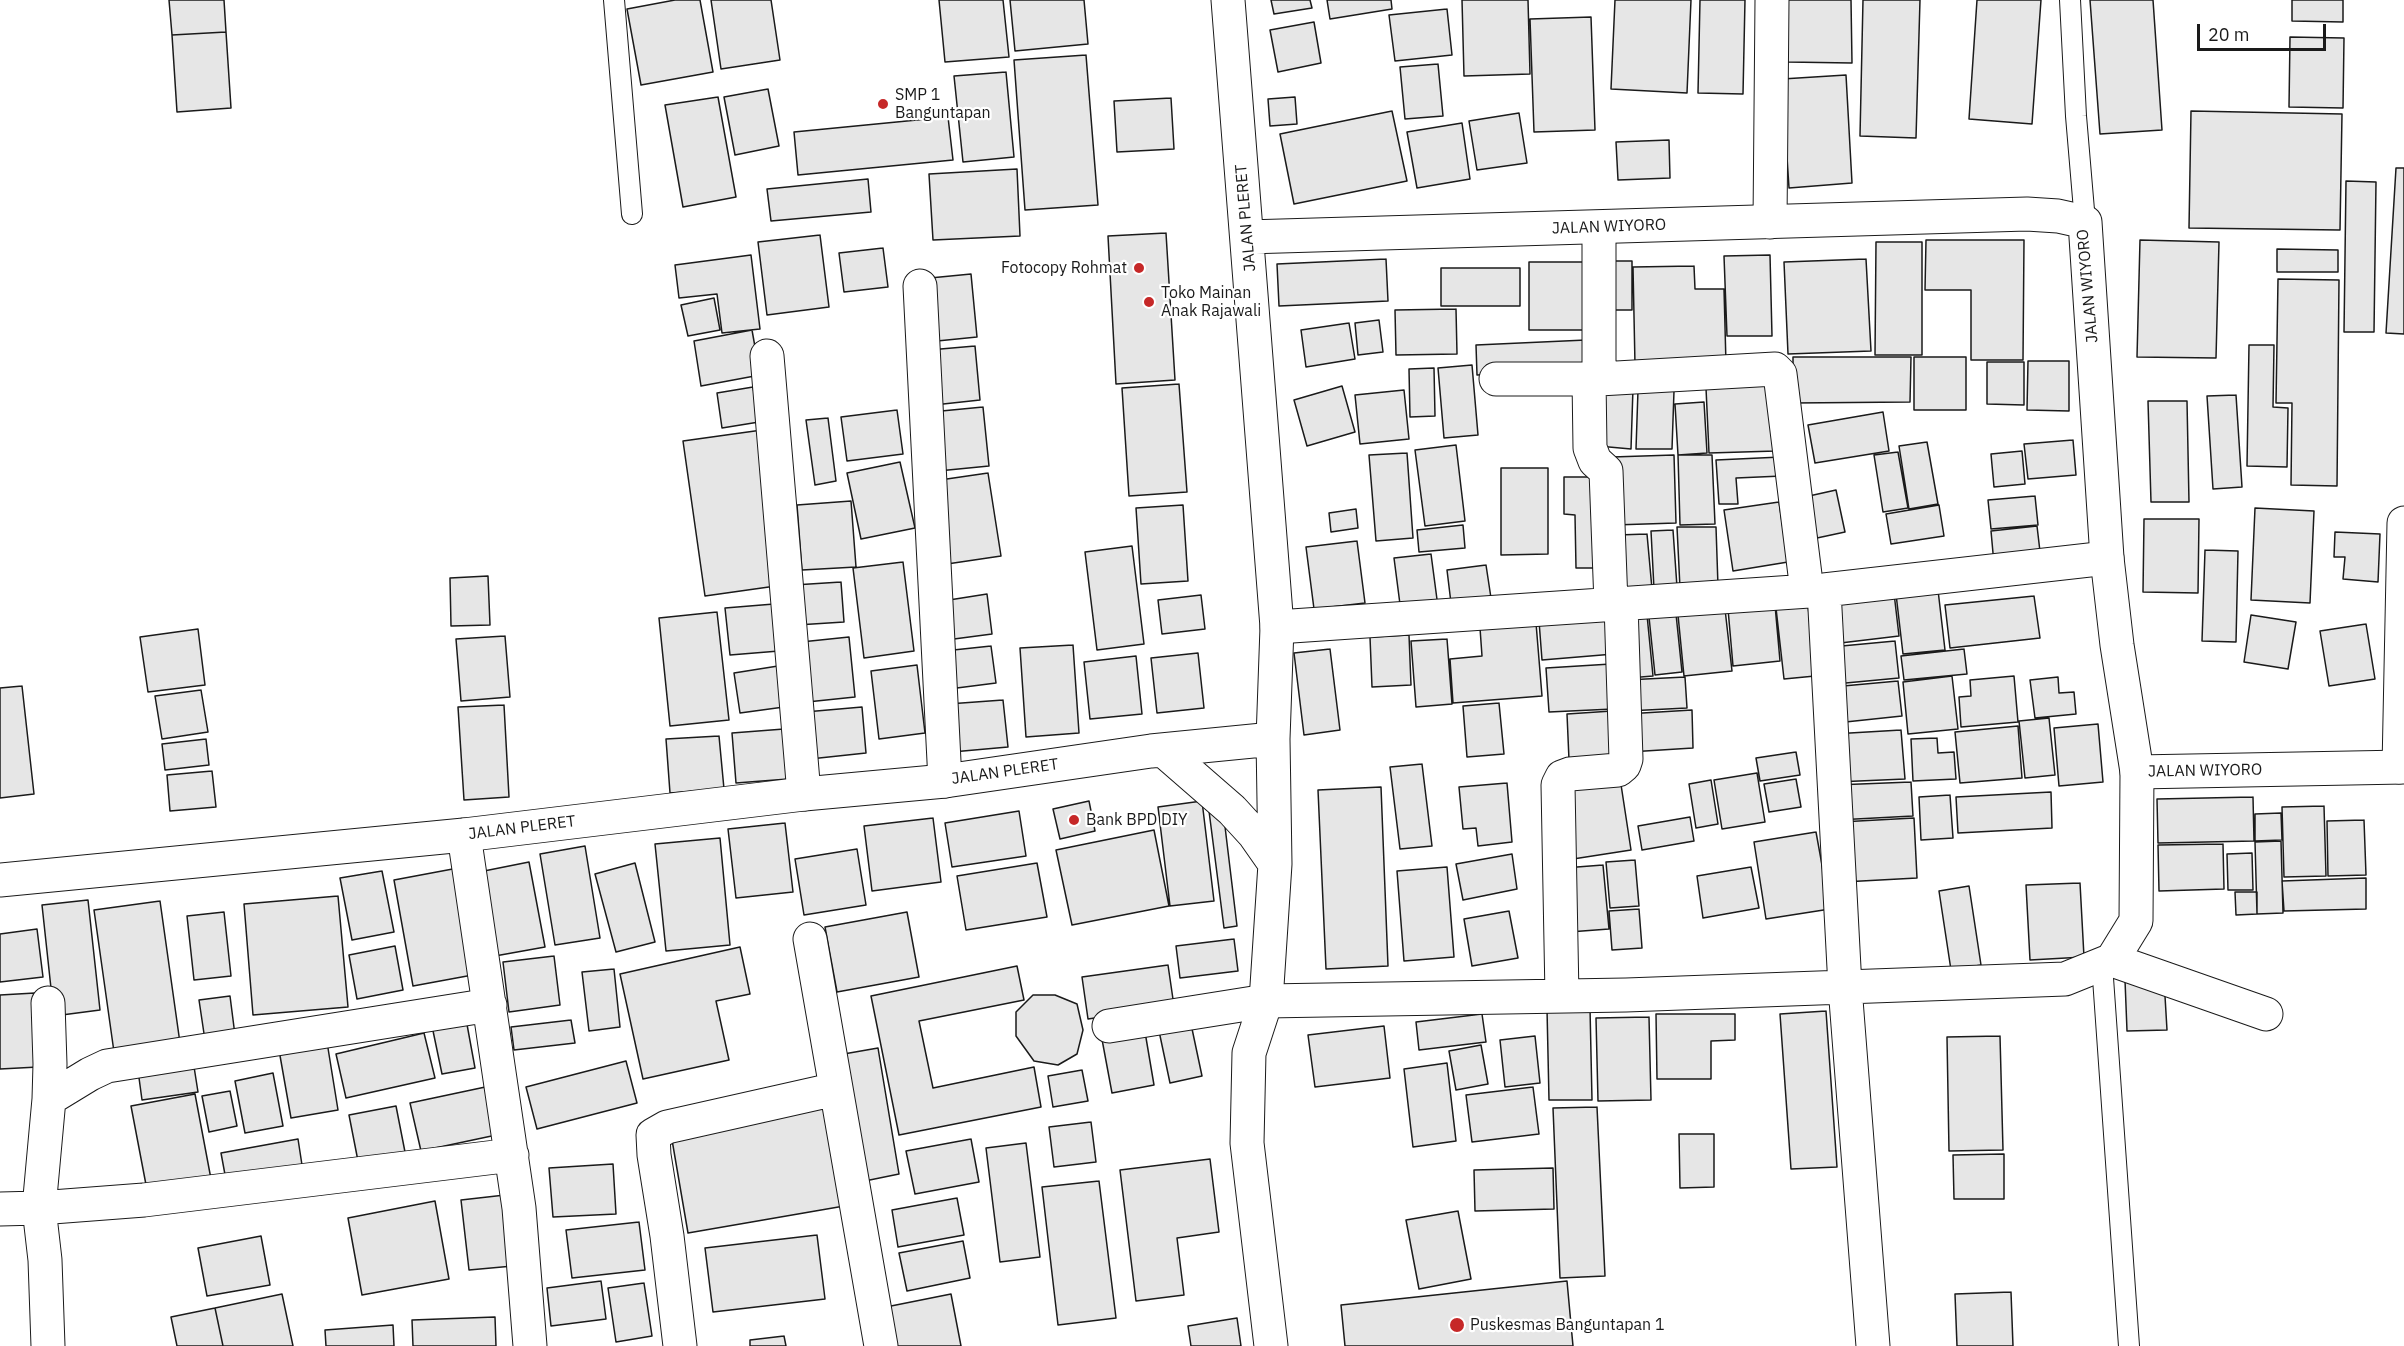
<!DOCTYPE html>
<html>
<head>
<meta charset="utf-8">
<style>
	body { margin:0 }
	#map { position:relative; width:2404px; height:1346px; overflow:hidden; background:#fff; font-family:"IBM Plex Sans",sans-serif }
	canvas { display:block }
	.scale { position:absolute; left:2197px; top:24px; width:129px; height:27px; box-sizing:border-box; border:3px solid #1a1a1a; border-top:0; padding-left:8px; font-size:18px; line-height:21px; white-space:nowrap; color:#1a1a1a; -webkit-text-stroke:4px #fff; paint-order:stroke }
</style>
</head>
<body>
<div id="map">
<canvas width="2404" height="1346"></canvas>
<div class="scale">20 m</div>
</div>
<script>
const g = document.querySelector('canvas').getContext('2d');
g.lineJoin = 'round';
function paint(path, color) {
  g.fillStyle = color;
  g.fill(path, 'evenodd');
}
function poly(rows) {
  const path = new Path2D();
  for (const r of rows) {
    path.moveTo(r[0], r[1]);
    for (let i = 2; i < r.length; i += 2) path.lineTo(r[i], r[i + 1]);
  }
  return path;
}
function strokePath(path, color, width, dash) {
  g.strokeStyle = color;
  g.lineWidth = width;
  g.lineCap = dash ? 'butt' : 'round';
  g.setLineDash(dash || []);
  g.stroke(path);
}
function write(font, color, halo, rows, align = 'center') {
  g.font = font + ' "IBM Plex Sans",sans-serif';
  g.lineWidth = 4.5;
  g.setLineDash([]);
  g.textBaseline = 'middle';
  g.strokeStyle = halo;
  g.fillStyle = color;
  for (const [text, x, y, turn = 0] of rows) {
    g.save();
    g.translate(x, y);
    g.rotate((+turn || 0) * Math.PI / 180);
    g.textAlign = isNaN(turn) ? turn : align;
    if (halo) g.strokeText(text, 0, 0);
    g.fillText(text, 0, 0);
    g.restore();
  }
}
const building = poly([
	[169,0,224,0,226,32,172,35,169,0],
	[675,0,700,0,713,72,641,85,627,9,675,0],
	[711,0,771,0,780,60,721,69,711,0],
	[939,0,1003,0,1009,57,945,62,939,0],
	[1010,0,1084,0,1088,44,1015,51,1010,0],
	[1271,0,1310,0,1312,8,1274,14,1271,0],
	[1327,0,1391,0,1392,9,1330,19,1327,0],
	[1462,0,1528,0,1530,74,1464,76,1462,0],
	[1615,0,1691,0,1687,93,1611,89,1615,0],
	[1700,0,1745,0,1743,94,1698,93,1700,0],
	[1786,0,1851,0,1852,63,1787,62,1786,0],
	[1863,0,1920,0,1916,138,1860,136,1863,0],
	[1977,0,2041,0,2032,124,1969,119,1977,0],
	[2090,0,2153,0,2162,130,2100,134,2090,0],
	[2292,0,2343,0,2343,22,2292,21,2292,0],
	[1447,9,1452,55,1395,61,1389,15,1447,9],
	[1591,17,1595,130,1534,132,1530,19,1591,17],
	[1314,22,1321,63,1278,72,1270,30,1314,22],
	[226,32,231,108,177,112,172,35,226,32],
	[2290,37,2344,38,2343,108,2289,107,2290,37],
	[1086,55,1098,205,1025,210,1014,60,1086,55],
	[1438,64,1443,116,1405,119,1400,67,1438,64],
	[1006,72,1014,157,963,162,954,76,1006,72],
	[1846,75,1852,183,1789,188,1782,79,1846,75],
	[768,89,779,146,735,155,724,97,768,89],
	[718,97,736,197,683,207,665,105,718,97],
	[1295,97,1297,124,1270,126,1268,99,1295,97],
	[1171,98,1174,149,1117,152,1114,101,1171,98],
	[1392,111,1407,181,1294,204,1280,134,1392,111],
	[2191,111,2342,114,2340,230,2189,228,2191,111],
	[1519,113,1527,163,1477,170,1469,121,1519,113],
	[948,117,953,160,798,175,794,132,948,117],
	[1462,123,1470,179,1417,188,1407,132,1462,123],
	[1669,140,1670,178,1618,180,1616,142,1669,140],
	[2396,168,2404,168,2404,334,2386,333,2396,168],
	[1017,169,1020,236,933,240,929,174,1017,169],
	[868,179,871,212,771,221,767,189,868,179],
	[2346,181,2376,182,2374,332,2344,332,2346,181],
	[1166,233,1175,380,1116,384,1108,236,1166,233],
	[820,235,829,307,767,315,758,242,820,235],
	[1926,240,2024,240,2023,360,1971,360,1971,290,1925,290,1926,240],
	[2140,240,2219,242,2216,358,2137,357,2140,240],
	[1876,242,1922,242,1922,355,1875,355,1876,242],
	[883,248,888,287,844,292,839,253,883,248],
	[2277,249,2338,250,2338,272,2277,272,2277,249],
	[751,255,760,329,722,333,717,294,679,298,675,265,751,255],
	[1770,255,1772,336,1727,336,1724,256,1770,255],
	[1386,259,1388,301,1279,306,1277,264,1386,259],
	[1866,259,1871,351,1788,354,1784,262,1866,259],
	[1601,261,1632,261,1632,310,1602,310,1601,261],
	[1529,262,1588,262,1587,330,1529,330,1529,262],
	[1694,266,1695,289,1724,289,1726,364,1635,365,1633,267,1694,266],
	[1441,268,1520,268,1520,306,1441,306,1441,268],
	[971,274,977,337,937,341,930,278,971,274],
	[2278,279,2339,280,2337,486,2291,485,2292,403,2276,403,2278,279],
	[714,298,720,330,688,336,681,305,714,298],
	[1456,309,1457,354,1396,355,1395,310,1456,309],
	[1379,320,1383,352,1358,355,1355,323,1379,320],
	[1349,323,1355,359,1306,367,1301,330,1349,323],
	[752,330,760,375,701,386,694,341,752,330],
	[1586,340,1587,371,1477,375,1476,345,1586,340],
	[2249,345,2274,345,2273,407,2288,408,2287,467,2247,466,2249,345],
	[975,346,980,400,934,405,929,350,975,346],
	[1793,357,1911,357,1910,402,1793,403,1793,357],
	[1914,357,1966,357,1966,410,1914,410,1914,357],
	[2028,361,2069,361,2069,411,2027,410,2028,361],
	[1987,362,2024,362,2024,405,1987,404,1987,362],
	[1472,365,1478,435,1444,438,1438,368,1472,365],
	[1434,368,1435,416,1410,417,1409,369,1434,368],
	[1179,384,1187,492,1129,496,1122,388,1179,384],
	[1774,385,1776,451,1709,453,1706,388,1774,385],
	[1342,386,1355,432,1307,446,1294,400,1342,386],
	[1600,386,1633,388,1631,449,1598,446,1600,386],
	[753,387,759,422,722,428,717,393,753,387],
	[1404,390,1409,439,1360,444,1355,395,1404,390],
	[1638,390,1674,391,1672,449,1636,449,1638,390],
	[2236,395,2242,487,2213,489,2207,396,2236,395],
	[2148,401,2187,401,2189,502,2151,502,2148,401],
	[1704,402,1707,453,1678,455,1675,404,1704,402],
	[983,407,989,466,938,471,931,412,983,407],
	[897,410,903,454,847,461,841,417,897,410],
	[1883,412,1889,451,1815,463,1808,425,1883,412],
	[828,418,836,481,815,485,806,420,828,418],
	[762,430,783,585,705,596,683,441,762,430],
	[2073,440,2076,475,2028,479,2024,444,2073,440],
	[1927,442,1938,504,1909,509,1899,446,1927,442],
	[1456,445,1465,521,1425,526,1415,450,1456,445],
	[2022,451,2025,484,1994,487,1991,454,2022,451],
	[1898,452,1908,508,1883,512,1874,455,1898,452],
	[1407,453,1413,538,1376,541,1369,455,1407,453],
	[1674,455,1676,523,1614,525,1612,457,1674,455],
	[1678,455,1712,455,1715,524,1680,525,1678,455],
	[1781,457,1782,476,1736,478,1738,504,1719,504,1716,460,1781,457],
	[900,462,915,528,861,539,847,473,900,462],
	[1501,468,1548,468,1548,554,1501,555,1501,468],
	[988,473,1001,556,947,564,933,481,988,473],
	[1564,477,1604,477,1604,568,1576,568,1575,515,1564,514,1564,477],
	[1836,490,1845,532,1817,538,1809,496,1836,490],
	[2035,496,2038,525,1991,529,1988,500,2035,496],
	[851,501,856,567,802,570,797,505,851,501],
	[1779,502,1788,562,1733,571,1724,510,1779,502],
	[1183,505,1188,581,1141,584,1136,508,1183,505],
	[1939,505,1944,536,1891,544,1886,514,1939,505],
	[2255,508,2314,511,2310,603,2251,600,2255,508],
	[1356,509,1358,528,1331,532,1329,513,1356,509],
	[2144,519,2199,519,2198,593,2143,592,2144,519],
	[1463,525,1465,548,1419,552,1417,530,1463,525],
	[2037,526,2041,560,1994,564,1991,531,2037,526],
	[1677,527,1716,527,1718,586,1680,588,1677,527],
	[1673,530,1677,587,1654,589,1651,531,1673,530],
	[2335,532,2380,534,2378,582,2343,579,2345,557,2334,557,2335,532],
	[1647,534,1652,589,1621,591,1617,535,1647,534],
	[1357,541,1365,603,1314,609,1306,547,1357,541],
	[1132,546,1144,644,1097,650,1085,552,1132,546],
	[2205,550,2238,551,2236,642,2202,641,2205,550],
	[1431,554,1438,607,1401,612,1394,558,1431,554],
	[903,562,914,651,864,658,853,568,903,562],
	[1486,565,1491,598,1451,603,1447,570,1486,565],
	[488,576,490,625,451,626,450,578,488,576],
	[841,582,844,622,797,625,794,585,841,582],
	[1938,590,1945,650,1903,654,1896,594,1938,590],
	[1894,593,1899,636,1832,644,1827,600,1894,593],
	[987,594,992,634,954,639,949,600,987,594],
	[1201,595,1205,629,1162,634,1158,600,1201,595],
	[2034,596,2040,638,1950,648,1945,605,2034,596],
	[774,604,779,651,730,655,725,608,774,604],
	[1775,605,1780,661,1733,666,1728,609,1775,605],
	[1808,605,1815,676,1784,679,1776,608,1808,605],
	[1725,609,1732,671,1684,676,1678,615,1725,609],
	[717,612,729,720,670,726,659,618,717,612],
	[1676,614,1682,672,1655,675,1649,617,1676,614],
	[1611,615,1614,654,1542,660,1539,621,1611,615],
	[1647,615,1653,676,1629,678,1623,618,1647,615],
	[2251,615,2296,622,2288,669,2244,662,2251,615],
	[1536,623,1542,696,1453,703,1450,659,1482,656,1480,628,1536,623],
	[2366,624,2375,679,2329,686,2320,631,2366,624],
	[198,629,205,685,148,692,140,637,198,629],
	[1409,635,1411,685,1372,687,1370,637,1409,635],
	[505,636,510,697,461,701,456,639,505,636],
	[849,637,855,697,807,702,801,642,849,637],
	[1447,639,1452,704,1416,707,1411,641,1447,639],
	[1895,641,1899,678,1835,684,1831,647,1895,641],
	[1073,645,1079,733,1026,737,1020,648,1073,645],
	[991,646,996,683,949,689,944,651,991,646],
	[1330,649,1340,730,1304,735,1294,653,1330,649],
	[1964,649,1967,674,1904,680,1901,656,1964,649],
	[1198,653,1204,708,1157,713,1151,658,1198,653],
	[1136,656,1142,714,1090,719,1084,662,1136,656],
	[1611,664,1613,709,1549,712,1546,668,1611,664],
	[917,665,925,733,879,739,871,671,917,665],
	[778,666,784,707,740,713,734,673,778,666],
	[1952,676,1958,729,1908,734,1903,682,1952,676],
	[2014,676,2018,722,1961,727,1959,697,1971,696,1970,680,2014,676],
	[1685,677,1687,708,1627,711,1626,680,1685,677],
	[2058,677,2059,693,2074,692,2076,714,2035,718,2030,680,2058,677],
	[1898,681,1902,716,1836,723,1832,687,1898,681],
	[22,686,34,794,0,798,0,688,22,686],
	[201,690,208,732,162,739,155,696,201,690],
	[1003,700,1008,747,952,752,948,704,1003,700],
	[1499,703,1504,754,1467,757,1463,706,1499,703],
	[504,705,509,797,464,800,458,707,504,705],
	[862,707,866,753,810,759,805,712,862,707],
	[1692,710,1693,748,1629,752,1626,714,1692,710],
	[1612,711,1615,758,1569,760,1567,714,1612,711],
	[2049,718,2055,775,2025,778,2019,721,2049,718],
	[2098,724,2103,782,2059,786,2054,728,2098,724],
	[2018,726,2022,778,1960,783,1955,732,2018,726],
	[784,729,788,779,736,783,732,733,784,729],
	[1901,730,1905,779,1836,782,1833,734,1901,730],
	[719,736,724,789,670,793,666,739,719,736],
	[1937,738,1938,753,1954,752,1956,779,1913,781,1911,739,1937,738],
	[206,739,209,765,165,770,162,744,206,739],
	[1796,752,1800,775,1760,781,1756,758,1796,752],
	[1422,764,1432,846,1400,849,1390,767,1422,764],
	[212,771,216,807,170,811,167,775,212,771],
	[1757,773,1765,822,1722,829,1714,780,1757,773],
	[1620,778,1631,850,1573,859,1562,787,1620,778],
	[1796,779,1801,807,1769,812,1764,784,1796,779],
	[1711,780,1718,824,1696,828,1689,784,1711,780],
	[1911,782,1913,816,1837,820,1835,785,1911,782],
	[1507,783,1512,842,1478,846,1476,828,1463,829,1459,787,1507,783],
	[1381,787,1388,966,1326,969,1318,790,1381,787],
	[2051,792,2052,828,1958,833,1956,797,2051,792],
	[1950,795,1953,838,1921,840,1919,797,1950,795],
	[2253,797,2254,841,2158,843,2157,799,2253,797],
	[1089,801,1095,831,1060,839,1053,809,1089,801],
	[1202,801,1214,901,1170,906,1158,807,1202,801],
	[2324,806,2326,876,2284,877,2282,807,2324,806],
	[1223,810,1237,926,1224,928,1209,811,1223,810],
	[1019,811,1026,856,952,867,945,823,1019,811],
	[2281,813,2282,840,2255,841,2255,814,2281,813],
	[1690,817,1694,841,1642,850,1638,826,1690,817],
	[933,818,941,882,872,891,864,826,933,818],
	[1914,818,1917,878,1843,882,1840,822,1914,818],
	[2364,820,2366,875,2328,876,2327,821,2364,820],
	[785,823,793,892,736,898,728,829,785,823],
	[1154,830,1169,906,1072,925,1056,850,1154,830],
	[1816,832,1830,909,1766,919,1754,842,1816,832],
	[720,838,730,945,666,951,655,844,720,838],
	[2281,841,2283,913,2257,914,2255,842,2281,841],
	[2223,844,2224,889,2159,891,2158,845,2223,844],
	[585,846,600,938,555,945,540,854,585,846],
	[857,849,866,905,804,915,795,859,857,849],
	[2252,853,2253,890,2228,890,2227,854,2252,853],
	[1512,854,1517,889,1463,900,1456,864,1512,854],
	[1635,860,1639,906,1610,908,1606,862,1635,860],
	[529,862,545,947,495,956,479,872,529,862],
	[635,863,655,942,616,952,595,874,635,863],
	[1037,863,1047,917,966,930,957,876,1037,863],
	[1603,865,1609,929,1569,932,1564,868,1603,865],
	[1447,867,1454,957,1404,961,1397,871,1447,867],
	[1751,867,1759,908,1703,918,1697,876,1751,867],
	[458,868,478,974,413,986,394,880,458,868],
	[382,871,394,932,352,940,340,878,382,871],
	[2366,878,2366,909,2284,911,2282,881,2366,878],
	[2080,883,2084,957,2030,960,2026,885,2080,883],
	[1969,886,1981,965,1951,970,1939,891,1969,886],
	[2235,892,2257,892,2257,914,2236,915,2235,892],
	[338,896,348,1007,253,1015,244,904,338,896],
	[88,900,100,1010,54,1016,42,905,88,900],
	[160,901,180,1043,114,1052,94,910,160,901],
	[1639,909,1642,948,1612,950,1609,911,1639,909],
	[1509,911,1518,958,1472,966,1464,919,1509,911],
	[224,912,231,976,194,980,187,916,224,912],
	[907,912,919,977,837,992,825,927,907,912],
	[37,929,43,977,0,982,0,934,37,929],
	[1234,939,1238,971,1180,978,1176,946,1234,939],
	[395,946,403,990,357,999,349,955,395,946],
	[740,947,750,994,716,1001,729,1060,643,1079,620,974,740,947],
	[554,956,560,1005,509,1012,503,962,554,956],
	[1168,965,1174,1006,1088,1019,1082,977,1168,965],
	[1017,966,1024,1000,919,1021,933,1088,1034,1067,1041,1107,899,1135,871,996,1017,966],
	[614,969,620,1027,589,1031,582,972,614,969],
	[2164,979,2167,1030,2127,1031,2125,980,2164,979],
	[35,993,38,1067,0,1069,0,995,35,993],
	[1033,995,1055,995,1077,1004,1083,1030,1077,1054,1058,1065,1034,1061,1016,1036,1016,1012,1033,995],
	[230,996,236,1043,206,1047,199,1000,230,996],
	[1590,1008,1592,1100,1549,1100,1547,1009,1590,1008],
	[1826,1011,1837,1167,1791,1169,1780,1014,1826,1011],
	[1482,1014,1486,1042,1419,1050,1416,1022,1482,1014],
	[1656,1014,1735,1014,1735,1040,1711,1041,1711,1079,1657,1079,1656,1014],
	[1649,1017,1651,1100,1598,1101,1596,1018,1649,1017],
	[466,1019,475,1068,442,1074,432,1026,466,1019],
	[571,1020,575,1043,514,1050,511,1027,571,1020],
	[1191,1024,1202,1076,1170,1083,1159,1031,1191,1024],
	[1144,1026,1154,1085,1112,1093,1101,1034,1144,1026],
	[1384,1026,1390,1078,1315,1087,1308,1035,1384,1026],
	[424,1033,435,1078,346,1098,336,1054,424,1033],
	[1535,1036,1540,1083,1505,1087,1500,1040,1535,1036],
	[2000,1036,2003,1150,1949,1151,1947,1037,2000,1036],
	[327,1042,338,1110,291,1118,279,1050,327,1042],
	[1481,1045,1488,1084,1456,1090,1449,1051,1481,1045],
	[878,1048,899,1174,860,1182,838,1055,878,1048],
	[192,1054,198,1092,142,1100,137,1063,192,1054],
	[626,1061,637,1103,537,1129,526,1087,626,1061],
	[1447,1063,1456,1141,1413,1147,1404,1069,1447,1063],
	[1082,1070,1088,1101,1053,1107,1048,1076,1082,1070],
	[273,1073,283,1126,245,1133,235,1081,273,1073],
	[490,1086,501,1134,421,1151,410,1103,490,1086],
	[1533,1087,1539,1134,1472,1142,1466,1095,1533,1087],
	[230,1091,237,1126,209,1132,202,1096,230,1091],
	[195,1094,211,1179,147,1190,131,1106,195,1094],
	[396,1106,405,1152,358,1161,349,1115,396,1106],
	[832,1106,850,1205,688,1233,671,1134,832,1106],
	[1597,1107,1605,1276,1560,1278,1553,1108,1597,1107],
	[1091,1122,1096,1162,1054,1167,1049,1127,1091,1122],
	[1679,1134,1714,1134,1714,1187,1680,1188,1679,1134],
	[298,1139,302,1165,226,1180,221,1153,298,1139],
	[971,1139,979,1182,915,1194,906,1151,971,1139],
	[1026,1143,1040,1257,1000,1262,986,1148,1026,1143],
	[2004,1154,2004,1199,1954,1199,1953,1155,2004,1154],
	[1210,1159,1219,1232,1177,1238,1184,1295,1136,1301,1120,1170,1210,1159],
	[613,1164,616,1214,553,1217,549,1168,613,1164],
	[1553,1168,1554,1209,1475,1211,1474,1170,1553,1168],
	[1099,1181,1116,1318,1058,1325,1042,1187,1099,1181],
	[505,1195,513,1266,469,1270,461,1200,505,1195],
	[957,1198,964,1235,898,1247,892,1210,957,1198],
	[435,1201,449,1279,362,1295,348,1218,435,1201],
	[1458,1211,1471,1279,1419,1289,1406,1220,1458,1211],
	[639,1222,645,1270,572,1278,566,1230,639,1222],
	[817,1235,825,1299,713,1312,705,1248,817,1235],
	[261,1236,270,1285,207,1296,198,1248,261,1236],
	[963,1241,970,1278,907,1291,899,1253,963,1241],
	[601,1281,606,1319,551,1326,547,1288,601,1281],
	[1567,1281,1573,1346,1345,1346,1341,1305,1567,1281],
	[644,1283,652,1336,616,1342,608,1288,644,1283],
	[2011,1292,2013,1346,1957,1346,1955,1294,2011,1292],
	[282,1294,293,1346,223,1346,215,1308,282,1294],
	[951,1294,961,1346,893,1346,886,1307,951,1294],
	[215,1308,223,1346,177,1346,171,1317,215,1308],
	[495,1317,496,1346,413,1346,412,1320,495,1317],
	[1237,1318,1241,1346,1191,1346,1188,1326,1237,1318],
	[393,1325,394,1346,326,1346,325,1330,393,1325],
	[784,1336,786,1346,750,1346,750,1340,784,1336]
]);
const lane = poly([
	[614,0,632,214],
	[2070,0,2076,116,2085,222],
	[2102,964,2129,1346]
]);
const street = poly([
	[1770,222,1772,0],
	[1599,228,1599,379,1775,369,1780,374,1807,591],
	[920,286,945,781],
	[767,356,804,794],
	[1496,379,1599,379],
	[1589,379,1590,448,1595,461,1606,471,1611,604],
	[1824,590,1845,987,1873,1346],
	[1277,627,1824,590,2107,558],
	[2399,767,2404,523],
	[464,835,519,1208,530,1346],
	[810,939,881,1346],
	[2112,960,2266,1014],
	[1562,996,1558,785,1562,777,1570,774,1618,770,1624,765,1626,759,1621,604],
	[48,1003,50,1064,49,1099,39,1208,144,1200,512,1155],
	[1109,1026,1266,1001,1626,995,2065,979,2112,960,2136,921,2137,772],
	[49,1099,90,1074,107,1066,490,1005],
	[0,1209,39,1208,45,1260,48,1346],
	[680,1346,667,1236,654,1155,653,1135,667,1127,836,1089]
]);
const secondary = poly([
	[1228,0,1277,627,1273,739,1275,864,1266,1001,1249,1053,1247,1143,1271,1346],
	[1247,237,2027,214,2058,216,2085,222,2107,558,2117,645,2137,772,2404,767],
	[1163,750,1232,810,1254,834,1275,864],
	[0,880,464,835,804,794,945,781,1151,751,1273,739]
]);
const markers = [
	[883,104,6,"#c62828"],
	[1139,268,6,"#c62828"],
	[1149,302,6,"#c62828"],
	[1074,820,6,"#c62828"],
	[1457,1325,8,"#c62828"]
];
const poiNames = [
	["SMP 1",895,95],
	["Banguntapan",895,113],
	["Fotocopy Rohmat",1127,268,"right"],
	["Toko Mainan",1161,293],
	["Anak Rajawali",1161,311],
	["Bank BPD DIY",1086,820],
	["Puskesmas Banguntapan 1",1470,1325]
];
const streetNames = [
	["JALAN PLERET",1246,218,-95],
	["JALAN WIYORO",1609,227,-2],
	["JALAN WIYORO",2088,286,-95],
	["JALAN WIYORO",2205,771,-1],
	["JALAN PLERET",1005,772,-8],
	["JALAN PLERET",522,828,-7]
];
paint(building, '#e6e6e6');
strokePath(building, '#1a1a1a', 1.5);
strokePath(lane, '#1a1a1a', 22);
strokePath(street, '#1a1a1a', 35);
strokePath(secondary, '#1a1a1a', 35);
strokePath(lane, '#fff', 20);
strokePath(street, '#fff', 33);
strokePath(secondary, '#fff', 33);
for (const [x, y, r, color] of markers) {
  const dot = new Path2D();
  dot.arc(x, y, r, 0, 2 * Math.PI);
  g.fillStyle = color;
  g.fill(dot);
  strokePath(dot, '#fff', 2);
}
write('16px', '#1a1a1a', '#fff', poiNames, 'left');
write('16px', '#1a1a1a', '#fff', streetNames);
</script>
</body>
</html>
